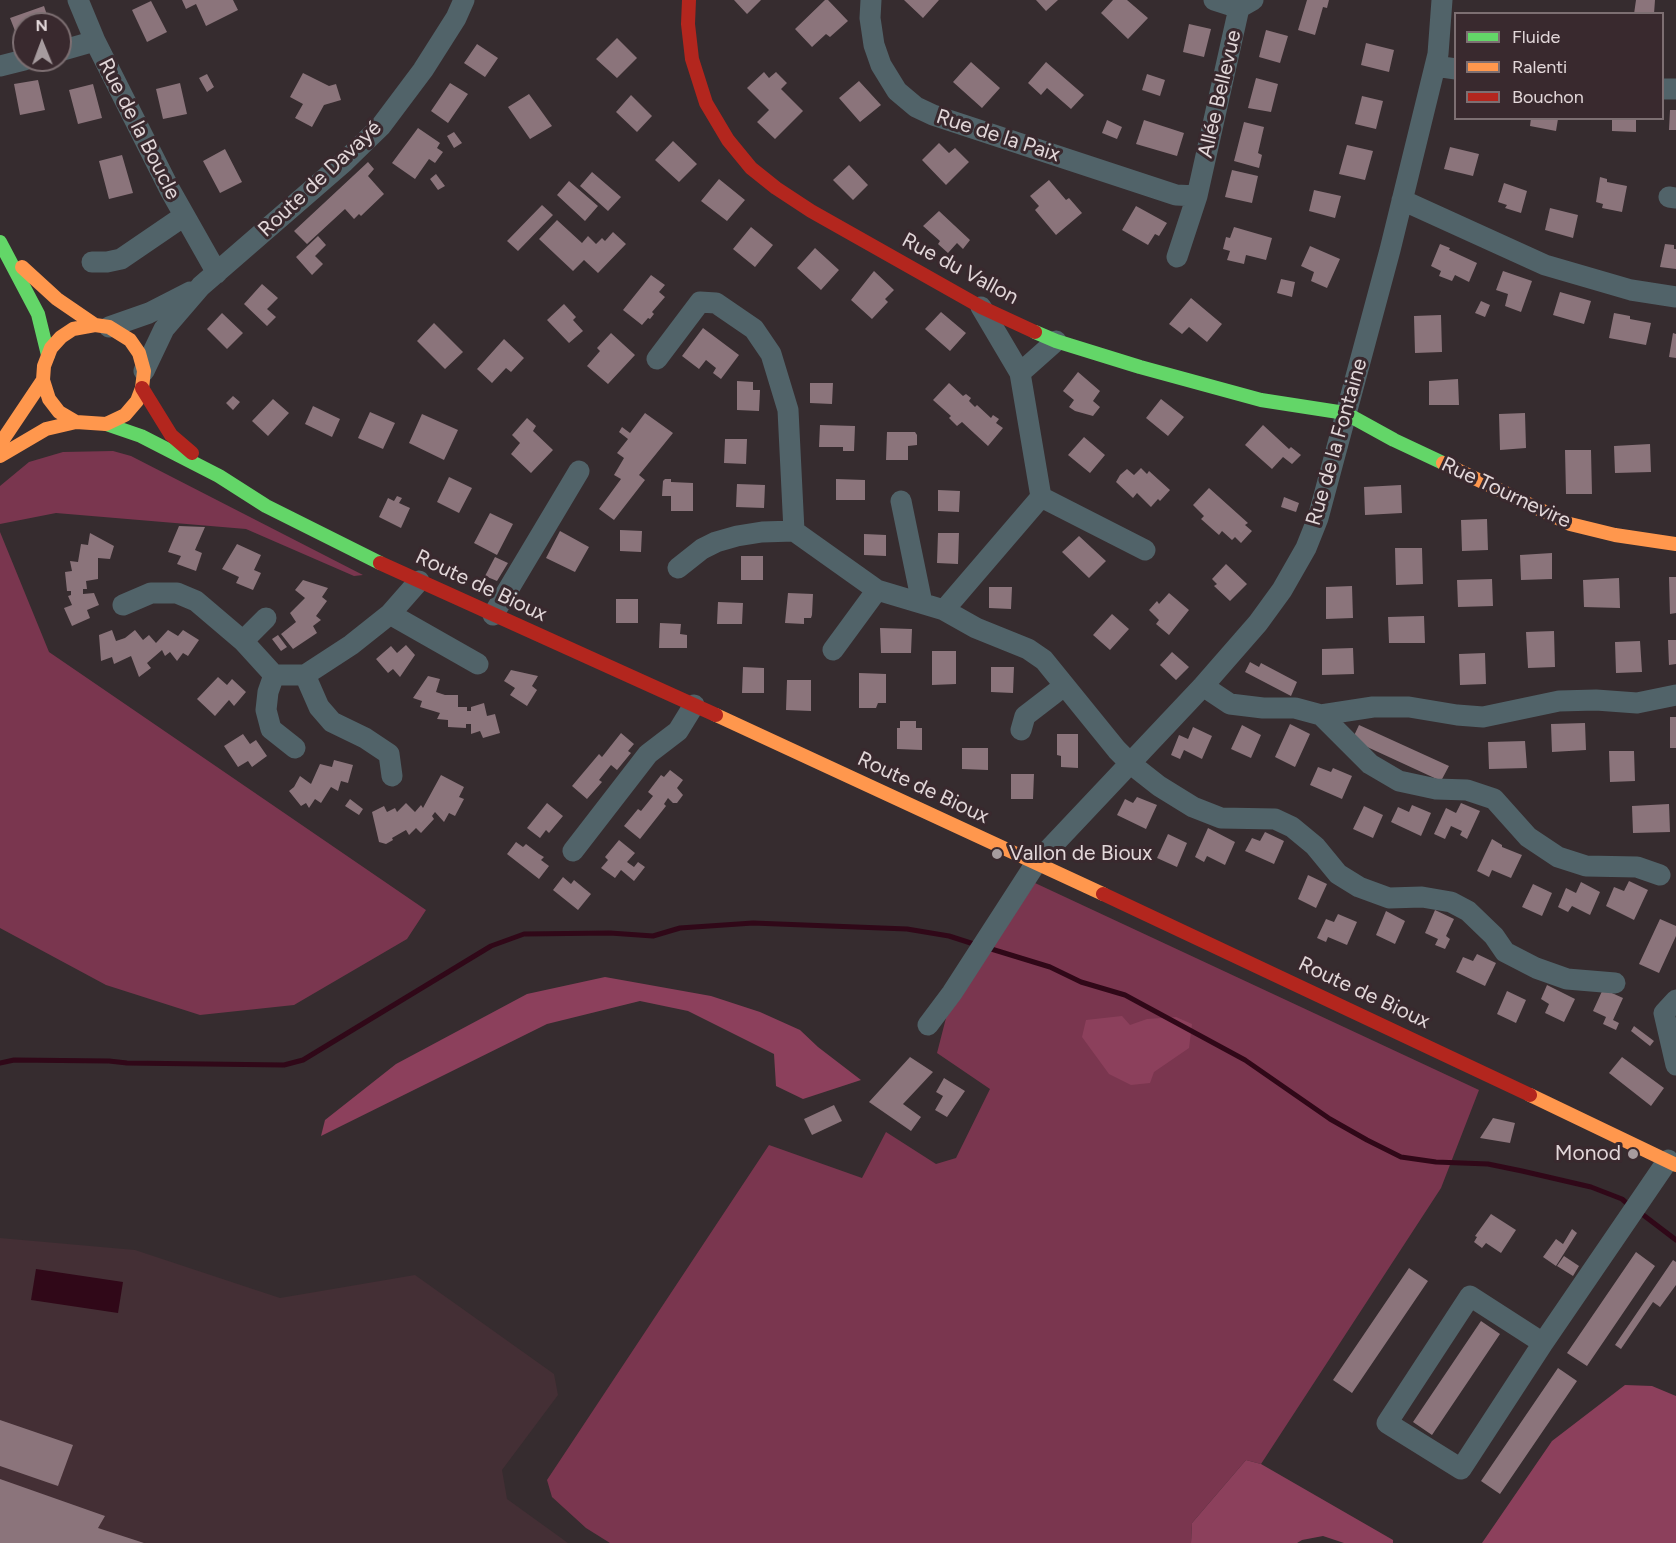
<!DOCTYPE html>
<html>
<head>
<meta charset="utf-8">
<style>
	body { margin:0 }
	#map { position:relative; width:1676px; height:1543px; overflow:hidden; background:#362c2f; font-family:Figtree,sans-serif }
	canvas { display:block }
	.legend { position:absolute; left:1454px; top:12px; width:210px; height:108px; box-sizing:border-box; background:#39292e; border:2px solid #7d6f72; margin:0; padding:8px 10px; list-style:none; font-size:18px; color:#e2d7d9 }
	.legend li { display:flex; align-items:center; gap:12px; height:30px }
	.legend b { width:30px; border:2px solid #7d6f72 }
	.north { position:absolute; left:12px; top:12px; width:60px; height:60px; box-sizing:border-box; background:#39292e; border:2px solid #7d6f72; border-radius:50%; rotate:359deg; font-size:16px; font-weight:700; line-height:24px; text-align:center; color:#e2d7d9 }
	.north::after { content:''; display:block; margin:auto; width:21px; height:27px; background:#a69b9e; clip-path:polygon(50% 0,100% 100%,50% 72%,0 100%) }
</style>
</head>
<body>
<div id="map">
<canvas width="1676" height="1543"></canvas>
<ul class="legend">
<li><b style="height:8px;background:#63d668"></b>Fluide</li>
<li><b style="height:8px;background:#ff974d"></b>Ralenti</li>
<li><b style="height:8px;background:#b3261e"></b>Bouchon</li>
</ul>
<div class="north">N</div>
</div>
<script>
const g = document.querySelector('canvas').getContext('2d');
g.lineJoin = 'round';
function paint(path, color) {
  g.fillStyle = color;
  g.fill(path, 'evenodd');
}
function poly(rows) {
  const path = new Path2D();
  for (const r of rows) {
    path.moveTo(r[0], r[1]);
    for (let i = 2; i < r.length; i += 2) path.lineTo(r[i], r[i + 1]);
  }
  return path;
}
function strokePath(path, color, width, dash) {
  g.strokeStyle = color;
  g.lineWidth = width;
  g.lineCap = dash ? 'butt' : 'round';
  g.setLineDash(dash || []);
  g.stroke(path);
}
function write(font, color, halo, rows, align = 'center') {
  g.font = font + ' Figtree,sans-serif';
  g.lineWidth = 6;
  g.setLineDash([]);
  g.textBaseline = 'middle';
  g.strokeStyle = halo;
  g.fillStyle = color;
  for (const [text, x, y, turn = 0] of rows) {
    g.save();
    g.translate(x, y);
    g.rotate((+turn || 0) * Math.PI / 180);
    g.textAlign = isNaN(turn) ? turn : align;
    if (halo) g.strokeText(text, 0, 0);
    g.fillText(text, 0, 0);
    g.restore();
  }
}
const built = poly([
	[0,1238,135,1250,280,1298,415,1275,554,1374,558,1395,502,1470,507,1499,568,1543,0,1543]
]);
const green = poly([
	[113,451,131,456,363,575,354,576,246,529,56,513,0,524,0,486,29,462,63,452],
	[0,532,49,652,426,910,407,939,294,1005,200,1015,106,985,0,928],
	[1035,883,1479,1090,1441,1188,1261,1464,1246,1460,1192,1523,1191,1543,610,1543,586,1528,552,1497,547,1480,769,1145,862,1178,886,1132,936,1164,956,1158,990,1089,937,1053,946,1018]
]);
const forest = poly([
	[605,977,711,996,760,1012,800,1030,818,1047,861,1080,803,1099,776,1086,774,1054,688,1011,640,1001,547,1024,321,1136,325,1120,396,1064,527,994],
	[1122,1016,1130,1025,1147,1019,1176,1017,1192,1024,1189,1048,1154,1072,1150,1083,1131,1085,1109,1074,1082,1037,1086,1020],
	[1625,1385,1652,1386,1676,1396,1676,1543,1482,1543,1552,1441],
	[1246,1460,1261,1464,1393,1540,1393,1543,1344,1543,1323,1536,1302,1540,1297,1543,1191,1543,1192,1523]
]);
const water = poly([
	[36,1269,123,1282,118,1313,31,1300]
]);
const stream = poly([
	[988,948,1050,967,1081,982,1125,995,1245,1060,1330,1119,1367,1140,1401,1157,1436,1162,1488,1164,1522,1171,1591,1187,1622,1199,1630,1206],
	[0,1063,14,1060,109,1061,127,1063,284,1065,303,1060,491,946,524,934,610,933,653,936,680,928,753,923,907,929,949,936,977,945],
	[1638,1211,1676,1240]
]);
const building = poly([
	[182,0,233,0,238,10,206,26,196,4,186,9],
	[734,0,761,0,747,14],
	[825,0,828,0,848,21,830,37,826,34,812,47,795,29],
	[904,0,939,0,923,18],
	[1036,0,1058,0,1046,11],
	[1113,0,1127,0,1148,18,1128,39,1101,13],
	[1307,0,1329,0,1327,8,1323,7,1315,35,1298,30],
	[1636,0,1655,0,1654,14,1634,14],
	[151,1,167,32,147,42,132,10],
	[44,6,50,24,24,24,24,39,19,41,10,18],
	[1189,24,1211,29,1204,57,1183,52],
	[1266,30,1288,36,1280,63,1259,57],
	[617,38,637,58,617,78,596,59],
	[1366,43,1394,50,1389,72,1361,65],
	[477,44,498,58,485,77,464,63],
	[971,62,1000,88,982,108,953,82],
	[1046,62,1084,95,1071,109,1047,88,1041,95,1028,83],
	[764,72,769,78,776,72,787,83,781,89,803,111,775,139,757,122,769,110,747,88],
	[303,73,329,86,336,84,341,100,324,105,312,127,295,118,303,104,290,97],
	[207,74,214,87,207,92,199,78],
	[1147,74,1165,80,1160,96,1142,90],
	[1256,78,1278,84,1271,112,1248,108],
	[38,80,45,110,20,115,14,84],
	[859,81,881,105,860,122,839,98],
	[180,83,187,114,163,119,156,89],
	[450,83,468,94,448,123,431,111],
	[93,84,102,118,78,124,69,90],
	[529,94,552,126,530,139,508,107],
	[631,95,652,116,637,132,616,112],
	[1362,96,1383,101,1376,129,1355,124],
	[1670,110,1676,110,1676,130,1669,130],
	[1531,118,1558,119,1556,131,1530,126],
	[1612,118,1636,118,1636,132,1612,131],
	[1107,120,1122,127,1117,139,1102,133],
	[1144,120,1184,133,1177,156,1136,144],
	[1244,122,1264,127,1258,153,1262,155,1259,168,1234,161],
	[418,128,440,143,437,148,443,152,435,163,429,159,415,179,392,163],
	[454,132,462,143,454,148,447,136],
	[673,141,697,164,679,182,655,160],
	[939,143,949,153,955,148,969,162,946,185,922,160],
	[1347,145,1373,151,1365,180,1339,174],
	[1450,147,1479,154,1473,176,1444,169],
	[225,149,242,182,220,193,203,161],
	[122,155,133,193,109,199,99,161],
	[368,162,374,169,368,176,384,194,361,216,359,214,354,219,345,209,307,244,294,231],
	[849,165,868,185,853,200,833,180],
	[1232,170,1258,176,1252,203,1225,197],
	[592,172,621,197,608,211,580,186],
	[436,174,445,186,438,190,430,179],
	[1600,177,1607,179,1607,182,1627,186,1622,212,1602,208,1603,204,1596,202],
	[719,179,745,200,727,221,701,201],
	[1049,180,1066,200,1069,198,1082,213,1056,235,1035,210,1039,206,1030,196],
	[569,181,598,206,585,221,557,195],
	[1504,183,1527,191,1521,213,1505,208,1507,205,1498,202],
	[1314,190,1341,196,1335,218,1309,211],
	[542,205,553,215,518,251,507,241],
	[1136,206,1167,223,1159,236,1155,234,1148,245,1122,230],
	[1550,208,1578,215,1573,238,1545,230],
	[939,211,970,240,963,249,957,243,948,253,938,244,940,241,923,226],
	[557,220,582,243,588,236,596,244,602,238,605,241,613,232,626,244,598,273,584,260,573,271,539,239],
	[751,227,773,245,755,267,733,249],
	[1234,227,1272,238,1266,260,1246,255,1244,264,1227,260,1230,251,1223,249,1226,237,1230,238],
	[318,236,326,245,315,256,323,264,312,275,296,257],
	[1440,244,1450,248,1449,250,1477,263,1469,282,1455,275,1452,281,1439,276,1441,271,1431,266],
	[1665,244,1674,245,1674,249,1676,249,1676,269,1660,267],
	[1310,246,1340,259,1327,288,1311,281,1314,272,1301,266],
	[815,248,839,270,821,290,797,268],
	[874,271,894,290,885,299,888,302,872,319,851,300],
	[1503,271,1532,281,1521,312,1505,306,1508,294,1496,290],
	[651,275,665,285,659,292,665,297,652,312,654,314,650,319,648,318,642,325,623,310],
	[1281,279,1295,282,1292,297,1277,293],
	[262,284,278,298,267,309,276,317,267,326,244,304],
	[1560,292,1591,301,1584,324,1553,315],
	[1191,298,1222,324,1207,342,1189,327,1182,334,1169,324],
	[1481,301,1490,305,1485,317,1475,313],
	[564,304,576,317,573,320,583,331,569,343,547,320],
	[941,312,966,333,950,351,925,329],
	[222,313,243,333,227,349,207,329],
	[1614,313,1630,316,1630,319,1651,323,1646,345,1609,338],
	[1441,315,1442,352,1415,353,1414,316],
	[434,323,463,352,445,369,417,341],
	[703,328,739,355,721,379,713,373,716,368,706,360,699,369,682,356],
	[611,333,635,355,608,384,587,366,600,351,597,348],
	[1673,333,1676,334,1676,358,1669,357],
	[504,339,524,358,511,372,506,368,492,383,477,369],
	[1078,372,1100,391,1093,401,1100,407,1093,416,1075,411,1069,407,1074,400,1063,391],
	[1458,379,1459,405,1429,405,1429,381],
	[737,381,753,382,753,390,760,390,759,411,737,410],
	[810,383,833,383,832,404,810,403],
	[949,383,963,396,966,394,971,398,969,401,975,407,977,405,991,418,993,415,999,419,996,423,1003,428,988,446,962,422,957,426,949,418,951,416,933,400],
	[233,396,240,402,233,410,226,403],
	[273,399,289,413,268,436,252,421],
	[1161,399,1184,417,1168,436,1146,418],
	[313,406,340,419,332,437,305,424],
	[370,412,395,423,383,449,358,438],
	[645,413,673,433,639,475,645,480,614,520,599,509,621,479,614,475,624,458,617,453,628,439,619,432,622,427,630,433],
	[1525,413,1526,448,1500,450,1499,414],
	[422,414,458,430,444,460,409,443],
	[527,418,536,426,533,431,553,450,531,473,511,454,520,443,512,435],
	[820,425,855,426,854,451,843,451,843,447,819,447],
	[1263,425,1289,449,1291,447,1301,455,1292,464,1283,457,1272,469,1245,445],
	[887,432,915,432,917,435,917,445,908,446,908,460,886,460],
	[1084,437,1105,455,1090,473,1068,455],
	[725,439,747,439,746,464,724,463],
	[1650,444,1651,472,1615,473,1614,446],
	[1565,450,1591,450,1592,494,1566,494],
	[1141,468,1147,474,1149,471,1170,490,1160,501,1158,499,1151,507,1137,493,1133,498,1116,482,1120,475,1127,469,1134,475],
	[449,477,472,488,459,513,437,502],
	[665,479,671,479,671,482,693,483,693,511,671,511,671,496,662,496,663,481],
	[836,479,865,480,865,500,836,500],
	[737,484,765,485,764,508,736,507],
	[1401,485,1402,513,1365,515,1364,487],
	[1209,488,1248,523,1245,525,1252,531,1241,543,1235,537,1232,540,1222,531,1219,535,1201,519,1204,516,1193,505],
	[938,490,960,491,959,512,938,511],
	[397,496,402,498,399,503,410,508,401,528,379,517,388,498,394,501],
	[1284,497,1299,503,1296,512,1281,507],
	[490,513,513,524,497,555,474,543],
	[1487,519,1488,550,1462,551,1461,520],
	[179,526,205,527,195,550,202,553,196,571,177,564,181,556,168,552],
	[620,530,642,531,641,552,620,551],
	[560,531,589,547,575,572,546,558],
	[90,533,114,546,110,559,98,558,98,579,86,581,87,589,83,589,83,594,94,593,99,605,87,610,90,618,72,626,64,608,72,605,68,596,71,595,71,591,67,591,65,572,72,571,70,561,78,562,81,544,88,545],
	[938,533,959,533,958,564,937,563],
	[864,534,886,535,886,556,864,555],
	[1079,536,1106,561,1089,578,1062,552],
	[237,544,261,555,254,570,261,573,253,590,236,583,239,577,222,569],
	[1395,548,1422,548,1423,584,1396,585],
	[1552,553,1552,579,1521,580,1520,555],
	[741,556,763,556,763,580,741,580],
	[495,557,508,563,497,581,485,576],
	[1226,564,1247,584,1230,601,1214,586,1217,584,1212,579],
	[1669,577,1676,577,1676,613,1670,614],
	[1619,578,1620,608,1584,607,1583,580],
	[1492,579,1493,606,1458,607,1457,580],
	[303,580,328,588,322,597,327,601,316,616,321,620,313,626,317,633,293,649,281,634,296,622,290,613,305,598,295,590],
	[1352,586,1353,618,1326,619,1326,587],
	[989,587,1012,587,1011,609,989,608],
	[788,593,813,594,812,615,811,618,804,618,804,624,785,623],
	[1169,593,1189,610,1169,635,1156,624,1159,620,1149,610,1157,601,1159,604],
	[616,599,638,599,638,623,616,623],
	[718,602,743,603,742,624,717,624],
	[1112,614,1129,629,1110,650,1093,635],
	[1424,616,1425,643,1389,643,1388,617],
	[660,623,681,624,680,634,687,635,687,648,659,648],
	[880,628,912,629,911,653,881,653],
	[112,630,116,641,125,638,135,630,143,640,149,635,156,643,168,630,178,636,183,630,199,640,188,656,183,653,177,661,170,652,165,656,162,650,147,663,151,668,139,677,131,656,114,664,112,657,101,661,99,635],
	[1554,631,1555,667,1528,668,1526,632],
	[278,635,287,647,281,651,272,639],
	[1668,640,1676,640,1676,664,1669,665],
	[1640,641,1642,672,1616,673,1615,642],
	[406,645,415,655,400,677,393,669,388,673,376,659,391,646,397,653],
	[1353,648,1354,674,1322,675,1322,649],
	[932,651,956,651,956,684,932,685],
	[1172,652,1189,667,1176,680,1160,665],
	[1485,653,1486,684,1460,685,1459,654],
	[1250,662,1259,667,1261,663,1297,682,1291,696,1245,672],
	[743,667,764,668,764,693,742,693],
	[991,667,1014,667,1013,693,991,692],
	[511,670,538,676,532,686,537,690,527,706,510,695,515,688,504,681],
	[859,673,886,674,886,703,878,703,876,708,859,708],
	[428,676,440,679,436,692,445,695,458,695,458,707,467,707,467,711,471,711,471,707,484,703,487,716,495,714,500,733,483,738,480,731,471,734,471,724,466,724,466,728,448,727,448,720,437,719,440,713,420,707,422,701,413,698],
	[218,677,227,685,232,679,246,692,234,706,229,700,215,716,197,699],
	[787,680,811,680,811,711,786,710],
	[1670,717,1676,717,1676,748,1670,748],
	[900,721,916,721,916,728,922,728,922,750,897,749,897,728,900,728],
	[1585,723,1586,750,1552,752,1551,724],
	[1290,724,1310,734,1295,767,1275,757],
	[1242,725,1261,735,1251,758,1231,749],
	[1359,725,1449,766,1441,781,1352,740],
	[1193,727,1212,736,1202,759,1184,750,1180,759,1171,755,1179,735,1188,739],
	[621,733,634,744,628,751,631,753,617,770,611,765,599,780,602,782,587,799,572,786,599,754,602,757],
	[243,734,250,744,256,740,267,756,252,767,248,761,238,767,224,746],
	[1057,734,1078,734,1078,768,1061,767,1061,756,1057,755],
	[1525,741,1527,768,1489,769,1488,742],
	[962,748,988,748,988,770,962,769],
	[1609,751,1634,751,1635,781,1610,782],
	[334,760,353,765,348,783,341,781,338,791,331,787,321,803,315,799,309,808,306,803,301,806,289,791,294,787,300,776,311,784,320,764,332,767],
	[1318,767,1331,772,1333,768,1352,776,1342,799,1310,785],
	[670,770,683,780,677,788,683,795,677,803,673,803,668,798,664,804,666,806,640,839,624,826,638,809,641,811,653,796,648,792,661,775,664,777],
	[1011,774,1034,774,1033,799,1011,799],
	[441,775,464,787,459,797,464,799,455,816,449,813,444,822,435,812,432,816,434,819,421,833,416,828,409,835,406,830,392,838,393,840,386,844,379,842,372,812,384,806,387,812,395,808,397,812,406,803,415,812,421,805,423,808],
	[1137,797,1157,805,1146,829,1117,815,1125,799,1133,803],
	[350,799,363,809,359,815,345,806],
	[547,803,563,816,549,833,546,830,540,838,527,828],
	[1461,803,1480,811,1467,839,1460,835,1462,831,1451,826,1445,839,1434,834,1446,808,1456,813],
	[1669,804,1670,832,1633,833,1632,806],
	[1412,805,1431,813,1421,836,1391,822,1398,807,1409,812],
	[1364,806,1383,815,1373,838,1353,829],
	[1208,828,1235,842,1225,865,1207,856,1204,862,1195,857],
	[1265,832,1284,841,1274,864,1245,851,1252,838,1260,841],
	[1168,834,1187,843,1177,867,1157,858],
	[1492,839,1502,845,1502,847,1522,855,1511,878,1492,870,1489,877,1477,871],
	[619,840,635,853,627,862,634,867,638,862,645,867,634,881,621,870,615,878,601,868,608,860,605,857],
	[516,842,523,847,526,844,539,854,544,857,541,860,549,866,539,879,507,854],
	[1308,875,1327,884,1316,908,1298,899],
	[563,877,571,884,574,880,591,894,578,910,553,890],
	[1629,881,1648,890,1634,920,1606,906,1614,887,1624,891],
	[1581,882,1600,892,1590,915,1572,906,1568,912,1558,907,1566,888,1576,893],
	[1533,884,1552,893,1542,916,1522,907],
	[1435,910,1454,919,1446,936,1450,939,1445,949,1435,945,1438,939,1425,933],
	[1386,911,1405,921,1395,944,1376,935],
	[1338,914,1357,922,1347,945,1328,937,1326,942,1317,938,1326,919,1334,922],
	[1660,919,1676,926,1676,936,1659,973,1639,964],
	[1477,954,1496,963,1485,986,1456,972,1463,957,1473,961],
	[1547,985,1575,999,1564,1022,1545,1013,1549,1004,1541,999],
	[1603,989,1623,998,1613,1020,1619,1023,1616,1030,1603,1024,1606,1017,1593,1011],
	[1507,991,1526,1000,1516,1023,1497,1014],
	[1634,1026,1654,1041,1650,1046,1631,1031],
	[910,1057,933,1072,903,1104,921,1117,911,1131,869,1102],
	[1622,1057,1664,1088,1651,1106,1609,1073],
	[944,1078,965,1091,947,1117,935,1110,943,1096,936,1092],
	[834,1105,842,1121,812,1135,804,1119],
	[1493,1118,1515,1123,1510,1143,1480,1138],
	[1491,1214,1516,1230,1501,1253,1486,1243,1482,1248,1474,1242,1477,1237,1475,1236],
	[1572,1229,1577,1233,1556,1266,1543,1257,1556,1239,1563,1244],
	[1636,1252,1655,1266,1587,1366,1567,1353],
	[1564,1256,1579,1266,1573,1276,1557,1266],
	[1673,1260,1676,1262,1676,1285,1660,1307,1653,1302,1621,1349,1615,1345],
	[1409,1268,1428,1281,1352,1393,1333,1380],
	[1481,1321,1500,1334,1432,1435,1413,1422],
	[1558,1368,1577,1381,1500,1494,1481,1481],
	[0,1420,73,1445,58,1486,0,1466],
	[0,1479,105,1516,98,1528,144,1543,0,1543]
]);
const street = poly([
	[78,0,95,41,170,190,217,273],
	[871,0,870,18,874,45,881,65,897,91,916,107,933,115,1176,195,1197,196],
	[1214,0,1239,8],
	[60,51,95,41],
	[0,66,24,60],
	[1435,66,1456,69],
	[1662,89,1676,89],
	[1669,197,1676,198],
	[1402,200,1545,265,1631,290,1676,297],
	[1177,257,1197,196,1239,8,1253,0],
	[92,262,107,262,121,259,184,216],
	[981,307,1020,373,1041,497,1145,550],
	[109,327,149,313,190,292],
	[657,359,700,302,716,303,754,329,771,354,788,410,794,531],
	[144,371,164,329,201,286,344,162,381,126,423,70,456,18,464,0],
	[1020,373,1056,341],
	[901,501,922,603],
	[678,568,702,549,716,542,737,536,762,532,794,531,877,590,944,610,976,628,1028,649,1044,660,1117,750,1131,764,1159,786,1193,807,1221,818,1275,819,1292,827,1315,846,1338,874,1359,887,1389,898,1422,897,1451,902,1468,911,1494,936,1505,952,1536,968,1567,979,1615,983],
	[123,605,151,593,177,593,196,601,243,641,274,675,305,675,319,707,332,722,365,738,389,754,392,776],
	[944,610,1041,497],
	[390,614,419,581],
	[493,615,579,471],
	[243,641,266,618],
	[833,650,877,590],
	[274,675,268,692,266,710,271,729,295,748],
	[305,675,351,645,390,614,478,664],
	[1203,686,1230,704,1263,708,1295,708,1321,715,1370,764,1399,781,1436,789,1467,790,1494,799,1528,837,1558,857,1586,866,1637,867,1660,875],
	[1321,715,1373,707,1409,707,1457,715,1483,717,1559,701,1596,700,1637,703,1676,695],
	[1021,730,1025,716,1064,686],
	[573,851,648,754,678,731,694,705],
	[1676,1000,1664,1013,1676,1065],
	[928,1025,952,993,1036,863,1203,686,1258,623,1282,590,1306,548,1318,518,1390,250,1438,54,1442,0],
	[1543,1343,1461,1469,1387,1423,1470,1296,1543,1343,1668,1160]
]);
const fast = poly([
	[0,242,38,314,48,355],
	[1035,332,1056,341,1140,367,1261,400,1345,413,1394,440,1443,463],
	[106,424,141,436,219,476,266,506,380,563]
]);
const slow = poly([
	[22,267,57,299,95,325],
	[0,444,43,380],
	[0,456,46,429,76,422,106,424,125,415,137,401,142,388,144,371,139,353,130,340,109,327,95,325,73,329,61,337,51,348,44,366,43,380,49,399,59,412,76,422],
	[1443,463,1570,524,1615,535,1676,544],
	[716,715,1103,894],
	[1530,1095,1676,1165]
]);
const jam = poly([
	[689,0,688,24,692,59,706,103,728,140,751,168,776,188,811,211,981,307,1035,332],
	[142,388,171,435,192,453],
	[380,563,716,715],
	[1103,894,1530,1095]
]);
const markers = [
	[997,854,6,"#a69b9e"],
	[1633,1154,6,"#a69b9e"]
];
const streetNames = [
	["Allée Bellevue",1220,94,-77],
	["Rue de la Boucle",139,129,63],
	["Rue de la Paix",998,136,18],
	["Route de Davayé",320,179,-43],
	["Rue du Vallon",960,269,28],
	["Rue de la Fontaine",1337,442,-74],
	["Rue Tournevire",1506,493,25],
	["Route de Bioux",481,586,25],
	["Route de Bioux",923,788,25],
	["Route de Bioux",1364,993,25]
];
const poiNames = [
	["Vallon de Bioux",1009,854],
	["Monod",1621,1154,"right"]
];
paint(built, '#442f35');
paint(green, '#7a364f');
paint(forest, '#8c405c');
paint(water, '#300818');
strokePath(stream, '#300818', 5);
paint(building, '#8b747b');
strokePath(street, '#516369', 21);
strokePath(fast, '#63d668', 14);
strokePath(slow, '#ff974d', 14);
strokePath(jam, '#b3261e', 14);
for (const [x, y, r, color] of markers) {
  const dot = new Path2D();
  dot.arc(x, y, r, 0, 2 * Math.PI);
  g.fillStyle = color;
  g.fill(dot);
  strokePath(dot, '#39292e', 2);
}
write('21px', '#e2d7d9', '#39292e', streetNames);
write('21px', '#e2d7d9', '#39292e', poiNames, 'left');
</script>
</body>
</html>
